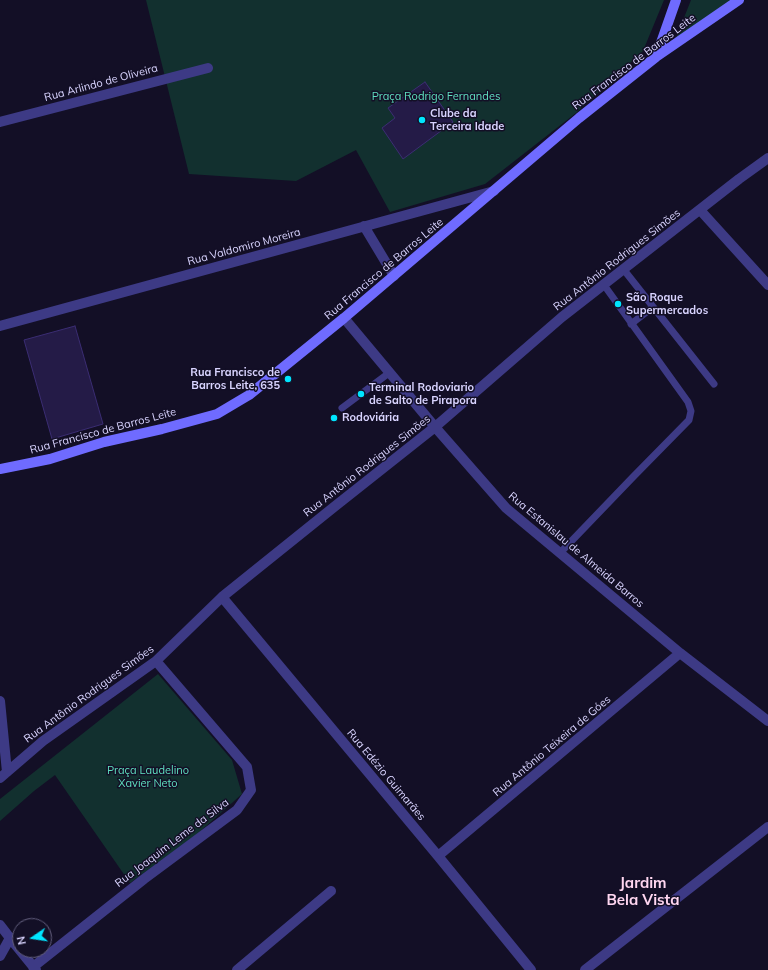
<!DOCTYPE html>
<html>
<head>
<meta charset="utf-8">
<style>
	body { margin:0 }
	#map { position:relative; width:768px; height:970px; overflow:hidden; background:#130f26; font-family:Mulish,sans-serif }
	canvas { display:block }
	.north { position:absolute; left:12px; top:918px; width:40px; height:40px; box-sizing:border-box; background:#130f26; border:1px solid #625e7d; border-radius:50%; rotate:257deg; font-size:11px; font-weight:700; line-height:16px; text-align:center; color:#d9d4ff }
	.north::after { content:''; display:block; margin:auto; width:14px; height:18px; background:#00e5ff; clip-path:polygon(50% 0,100% 100%,50% 72%,0 100%) }
</style>
</head>
<body>
<div id="map">
<canvas width="768" height="970"></canvas>
<div class="north">N</div>
</div>
<script>
const g = document.querySelector('canvas').getContext('2d');
g.lineJoin = 'round';
function paint(path, color) {
  g.fillStyle = color;
  g.fill(path, 'evenodd');
}
function poly(rows) {
  const path = new Path2D();
  for (const r of rows) {
    path.moveTo(r[0], r[1]);
    for (let i = 2; i < r.length; i += 2) path.lineTo(r[i], r[i + 1]);
  }
  return path;
}
function strokePath(path, color, width, dash) {
  g.strokeStyle = color;
  g.lineWidth = width;
  g.lineCap = dash ? 'butt' : 'round';
  g.setLineDash(dash || []);
  g.stroke(path);
}
function write(font, color, halo, rows, align = 'center') {
  g.font = font + ' Mulish,sans-serif';
  g.lineWidth = 3;
  g.setLineDash([]);
  g.textBaseline = 'middle';
  g.strokeStyle = halo;
  g.fillStyle = color;
  for (const [text, x, y, turn = 0] of rows) {
    g.save();
    g.translate(x, y);
    g.rotate((+turn || 0) * Math.PI / 180);
    g.textAlign = isNaN(turn) ? turn : align;
    if (halo) g.strokeText(text, 0, 0);
    g.fillText(text, 0, 0);
    g.restore();
  }
}
const green = poly([
	[146,0,664,0,643,51,576,113,485,184,390,212,356,150,296,181,189,174],
	[691,0,733,0,676,38],
	[158,674,232,760,242,794,196,835,130,883,55,775,34,791,0,821,0,799]
]);
const building = poly([
	[425,82,453,122,403,159,382,128,395,118,388,108,425,82],
	[75,326,103,424,52,439,24,340,75,326]
]);
const lane = poly([
	[624,270,714,384],
	[631,324,653,307],
	[342,408,389,373],
	[560,553,633,477,689,420,691,411,688,402,604,285]
]);
const street = poly([
	[0,122,208,68],
	[700,210,768,285],
	[364,226,394,276],
	[344,318,435,427,506,508,680,653,768,721],
	[0,326,494,191],
	[222,597,438,856,531,970],
	[0,701,7,772],
	[0,778,43,741,156,661,222,597,334,507,435,427,562,317,739,179,768,158],
	[438,856,680,653],
	[0,925,10,938,36,970],
	[0,956,10,938],
	[33,967,144,879,237,810,251,790,247,767,156,661],
	[237,970,331,891],
	[585,970,768,827]
]);
const secondary = poly([
	[656,57,676,0],
	[0,469,50,459,104,442,162,429,217,414,249,395,344,318,579,118,656,57,739,0]
]);
const markers = [
	[422,120,4,"#00e5ff"],
	[618,304,4,"#00e5ff"],
	[288,379,4,"#00e5ff"],
	[361,394,4,"#00e5ff"],
	[334,418,4,"#00e5ff"]
];
const streetNames = [
	["Rua Francisco de Barros Leite",634,62,-37],
	["Rua Arlindo de Oliveira",101,83,-15],
	["Rua Valdomiro Moreira",244,247,-15],
	["Rua Antônio Rodrigues Simões",617,260,-38],
	["Rua Francisco de Barros Leite",384,269,-40],
	["Rua Francisco de Barros Leite",103,431,-15],
	["Rua Antônio Rodrigues Simões",367,466,-38],
	["Rua Estanislau de Almeida Barros",576,550,40],
	["Rua Antônio Rodrigues Simões",89,694,-36],
	["Rua Antônio Teixeira de Góes",552,746,-40],
	["Rua Edézio Guimarães",386,775,50],
	["Rua Joaquim Leme da Silva",172,843,-37]
];
const parkNames = [
	["Praça Rodrigo Fernandes",436,97],
	["Praça Laudelino",148,771],
	["Xavier Neto",148,784]
];
const poiNames = [
	["Clube da",430,114],
	["Terceira Idade",430,127],
	["São Roque",626,298],
	["Supermercados",626,311],
	["Rua Francisco de",280,373,"right"],
	["Barros Leite, 635",280,386,"right"],
	["Terminal Rodoviario",369,388],
	["de Salto de Pirapora",369,401],
	["Rodoviária",342,418]
];
const districtNames = [
	["Jardim",643,883],
	["Bela Vista",643,900]
];
paint(green, '#12302f');
paint(building, '#241b47');
strokePath(building, '#3b2d73', 1);
strokePath(lane, '#3d3a85', 7);
strokePath(street, '#3d3a85', 10);
strokePath(secondary, '#6f6bff', 10);
for (const [x, y, r, color] of markers) {
  const dot = new Path2D();
  dot.arc(x, y, r, 0, 2 * Math.PI);
  g.fillStyle = color;
  g.fill(dot);
  strokePath(dot, '#130f26', 1.5);
}
write('11px', '#d9d4ff', '#130f26', streetNames);
write('11px', '#5fe0c0', '#130f26', parkNames);
write('bold 11px', '#d9d4ff', '#130f26', poiNames, 'left');
write('bold 15px', '#ffd6f0', '#130f26', districtNames);
</script>
</body>
</html>
